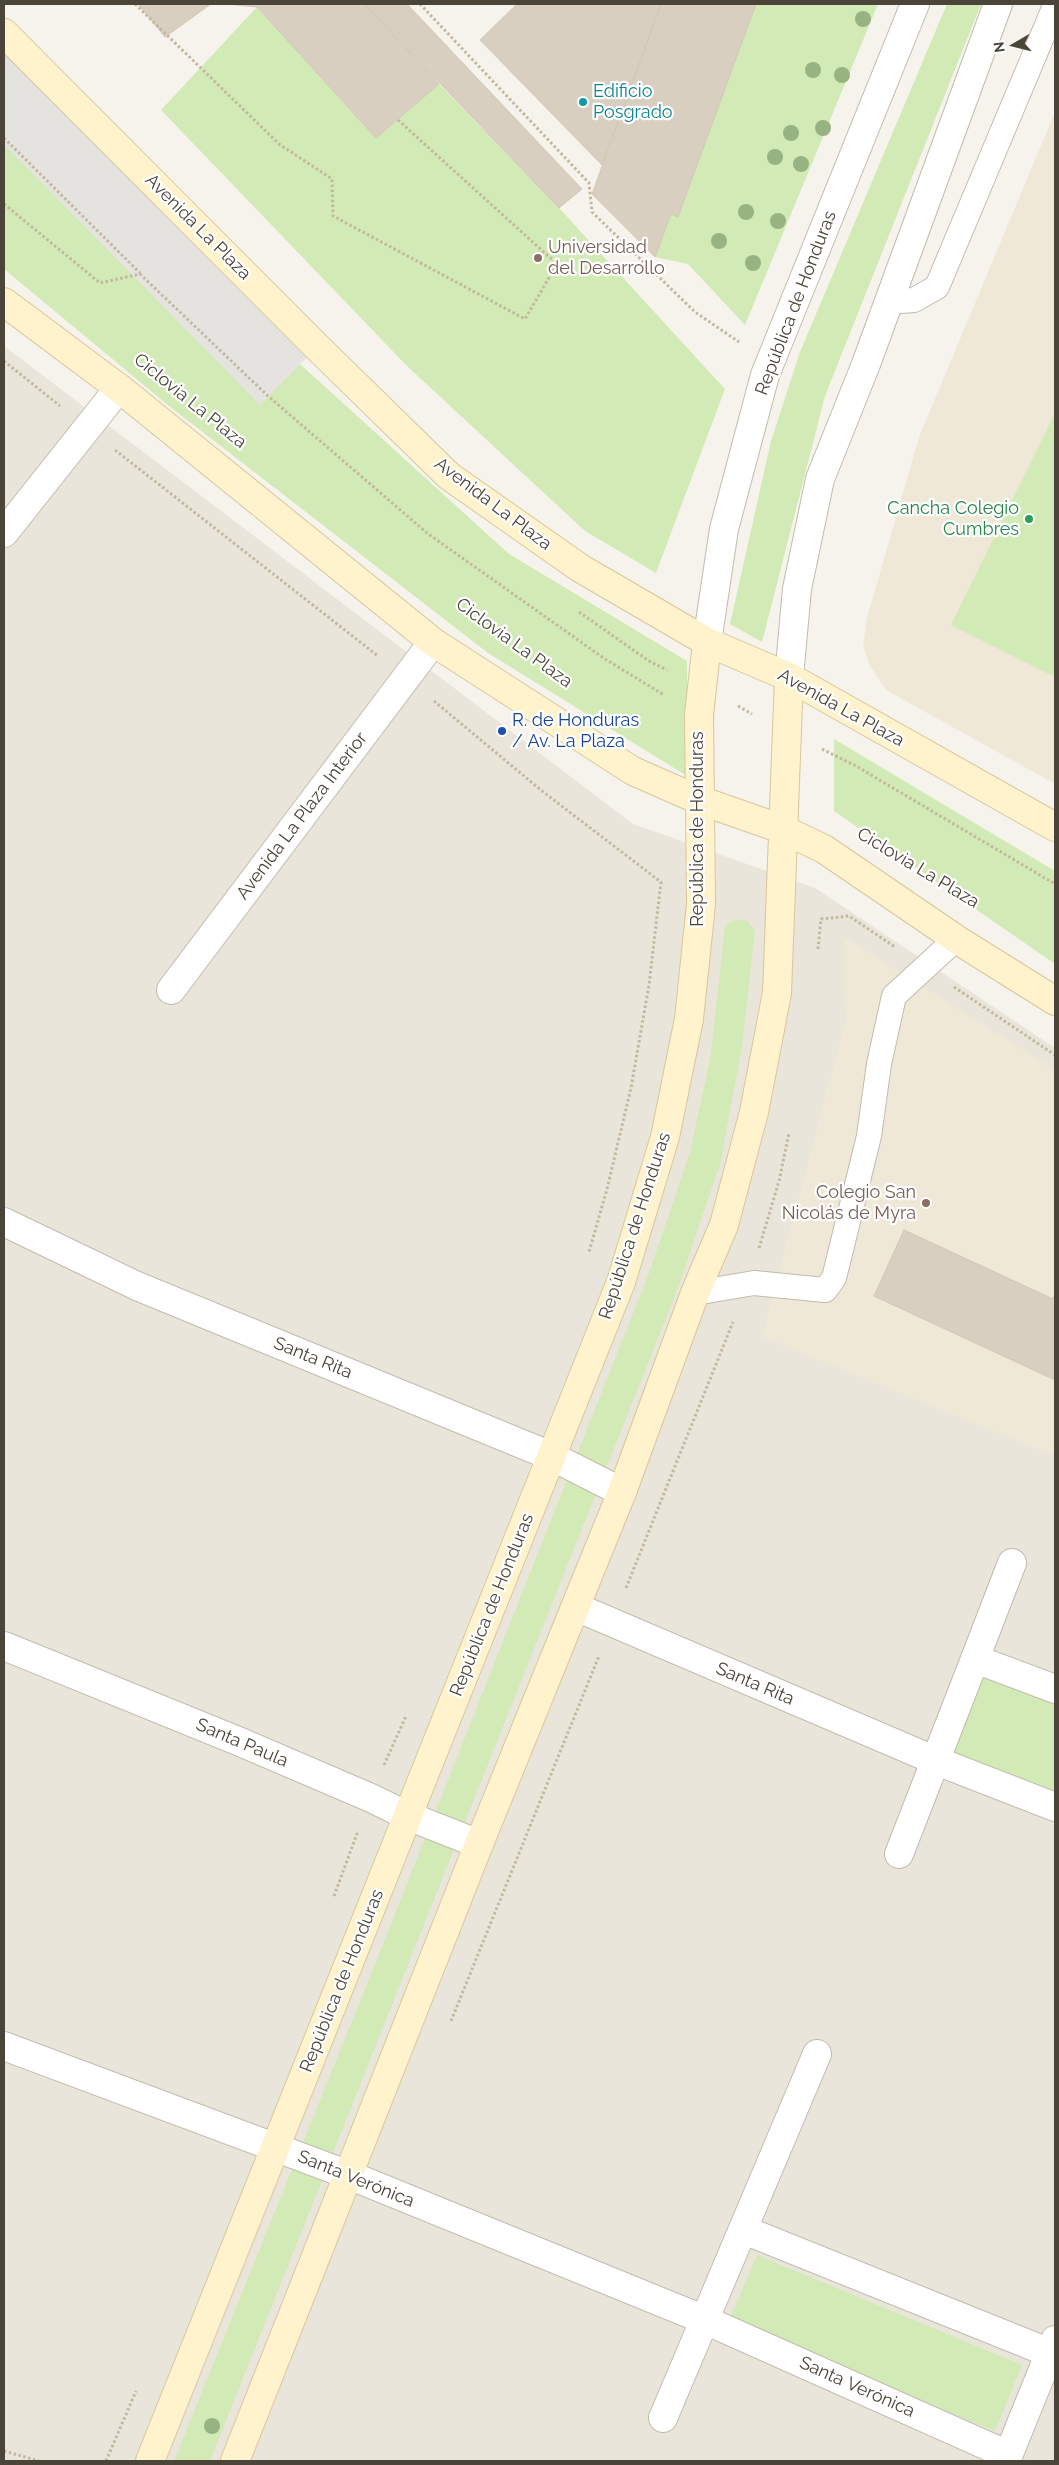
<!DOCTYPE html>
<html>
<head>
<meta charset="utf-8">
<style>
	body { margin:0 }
	#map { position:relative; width:1059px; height:2465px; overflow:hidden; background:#f6f3ec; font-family:Raleway,sans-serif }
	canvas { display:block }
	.frame { position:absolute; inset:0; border:5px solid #4b4439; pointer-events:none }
	.north { position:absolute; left:989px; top:20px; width:50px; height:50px; -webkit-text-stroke:4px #fff; paint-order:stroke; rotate:262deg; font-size:14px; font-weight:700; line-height:20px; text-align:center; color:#4b4439 }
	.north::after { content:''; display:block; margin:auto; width:18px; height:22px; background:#4b4439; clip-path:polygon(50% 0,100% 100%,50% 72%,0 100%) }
</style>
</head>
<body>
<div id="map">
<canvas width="1059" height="2465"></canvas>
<div class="frame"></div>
<div class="north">N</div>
</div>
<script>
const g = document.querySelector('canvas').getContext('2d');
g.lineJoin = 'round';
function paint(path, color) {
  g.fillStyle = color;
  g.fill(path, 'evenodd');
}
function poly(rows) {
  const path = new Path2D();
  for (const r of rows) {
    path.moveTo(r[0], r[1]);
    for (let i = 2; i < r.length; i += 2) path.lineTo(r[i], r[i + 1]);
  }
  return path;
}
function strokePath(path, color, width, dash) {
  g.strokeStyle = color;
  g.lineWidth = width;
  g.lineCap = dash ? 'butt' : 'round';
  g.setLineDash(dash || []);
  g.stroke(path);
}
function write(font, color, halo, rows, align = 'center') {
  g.font = font + ' Raleway,sans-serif';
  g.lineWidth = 4.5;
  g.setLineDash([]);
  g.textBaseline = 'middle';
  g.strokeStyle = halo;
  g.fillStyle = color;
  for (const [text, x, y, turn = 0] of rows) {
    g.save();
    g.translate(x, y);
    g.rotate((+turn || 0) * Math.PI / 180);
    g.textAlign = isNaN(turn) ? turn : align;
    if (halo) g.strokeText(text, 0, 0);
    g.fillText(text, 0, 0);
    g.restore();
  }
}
const residential = poly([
	[4,346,633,824,815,888,1055,1048,1055,2461,4,2461]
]);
const education = poly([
	[1055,112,1055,784,886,690,870,666,863,646,867,618,919,437],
	[844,937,1055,1070,1055,1456,762,1337,845,1023]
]);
const green = poly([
	[756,4,878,4,745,325,688,264,655,257,671,214,678,217],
	[947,4,981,4,825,396,762,642,730,624,771,441,800,352],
	[257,7,376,138,439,84,559,208,725,389,656,573,585,531,407,366,161,110],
	[4,144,260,404,300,364,509,554,687,661,687,776,488,653,169,406,4,269],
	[1055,413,1055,677,951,625],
	[834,739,1055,871,1055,964,834,811],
	[735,919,747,921,755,930,742,1047,720,1164,676,1293,210,2461,174,2461,372,1972,649,1273,690,1152,710,1060,725,926],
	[982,1675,1055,1703,1055,1794,952,1754],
	[757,2255,1022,2365,995,2431,729,2321]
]);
const parking = poly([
	[4,33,317,347,260,405,4,144]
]);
const building = poly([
	[138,4,211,4,165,37,138,4],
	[227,4,364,4,439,84,376,138,257,7,227,4],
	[364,4,407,4,582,189,559,208,364,4],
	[517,4,661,4,602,165,480,40,517,4],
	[661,4,756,4,678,217,671,214,655,257,592,194,661,4],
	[904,1230,1053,1299,1055,1293,1055,1380,874,1296,904,1230]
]);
const path = poly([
	[135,4,279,144,332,179,333,216,525,319,557,264,398,120],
	[420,4,589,183,592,212,695,312,739,342],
	[4,138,140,273],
	[4,204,100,283,140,274,268,396,427,533,605,659,664,695],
	[4,361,60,406],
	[115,450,378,656],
	[579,612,649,661,667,670],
	[434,701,542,791,661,882,649,985,631,1088,607,1189,589,1252],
	[738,706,752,714],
	[822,749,856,766,1055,884],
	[818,949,821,919,849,916,895,947],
	[954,987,1055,1055],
	[759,1248,779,1181,789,1133],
	[626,1588,733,1322],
	[384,1765,406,1716],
	[334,1896,358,1831],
	[451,2021,599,1656],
	[4,2451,39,2461],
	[106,2461,136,2391]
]);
const lane = poly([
	[888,302,914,300,937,287,1055,6],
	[695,1293,754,1283,825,1290,834,1278,869,1136,879,1064,894,996,956,939]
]);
const street = poly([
	[4,533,119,388],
	[707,642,724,529,765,375,915,4],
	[789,677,797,589,820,479,866,364,998,4],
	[171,990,433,642],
	[4,1222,137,1286,551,1456,622,1492],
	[576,1607,934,1760,1055,1807],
	[4,1646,238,1741,371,1798,408,1816,479,1844],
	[975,1659,1012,1563],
	[899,1854,975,1659,1055,1689],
	[4,2046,349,2175,705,2320,1008,2455],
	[744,2230,1050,2353],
	[663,2418,817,2054],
	[1006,2461,1055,2340]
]);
const secondary = poly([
	[4,33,317,347,449,476,580,568,707,642,789,677,1055,827],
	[4,302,119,388,433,642,633,771,699,800,782,829,824,849,956,939,1055,1001],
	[150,2461,621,1282,665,1137,689,1019,701,904,699,715,707,642],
	[235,2461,479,1844,622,1492,695,1293,724,1225,754,1112,777,993,789,677]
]);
const trees = [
	[863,19],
	[813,70],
	[842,75],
	[823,128],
	[791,133],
	[775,157],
	[801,164],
	[746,212],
	[778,221],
	[719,241],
	[753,263],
	[212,2426]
];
const markers = [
	[583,102,5,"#0f9aa8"],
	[538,258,5,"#8d6e63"],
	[1029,519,5,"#2e9e5b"],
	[502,731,5,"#1a4fb4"],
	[926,1203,5,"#8d6e63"]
];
const cultureNames = [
	["Edificio",593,92],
	["Posgrado",593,113]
];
const streetNames = [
	["Avenida La Plaza",198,227,45],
	["República de Honduras",796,303,-69],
	["Ciclovia La Plaza",190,401,39],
	["Avenida La Plaza",493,504,37],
	["Ciclovia La Plaza",514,643,36],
	["Avenida La Plaza",841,708,29],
	["Avenida La Plaza Interior",302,816,-53],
	["República de Honduras",698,829,-90],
	["Ciclovia La Plaza",918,868,31],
	["República de Honduras",635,1226,-72],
	["Santa Rita",313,1358,22],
	["República de Honduras",492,1605,-68],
	["Santa Rita",755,1684,23],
	["Santa Paula",242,1743,23],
	["República de Honduras",342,1981,-68],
	["Santa Verónica",356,2179,22],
	["Santa Verónica",857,2387,24]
];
const educationNames = [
	["Universidad",548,248],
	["del Desarrollo",548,269],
	["Colegio San",916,1193,"right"],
	["Nicolás de Myra",916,1214,"right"]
];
const leisureNames = [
	["Cancha Colegio",1019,509],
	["Cumbres",1019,530]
];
const transitNames = [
	["R. de Honduras",512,721],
	["/ Av. La Plaza",512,742]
];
paint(residential, '#eae5da');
paint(education, '#efe8d6');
paint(green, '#d2eab5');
paint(parking, '#e5e3e0');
paint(building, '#d8cfc1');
strokePath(building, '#d3c7b4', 1);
strokePath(lane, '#c2bbae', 26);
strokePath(street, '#c2bbae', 30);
strokePath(secondary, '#d6c79b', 30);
strokePath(path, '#c4b79f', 3, [2.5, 2.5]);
strokePath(lane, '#fff', 24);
strokePath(street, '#fff', 28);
strokePath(secondary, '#fff3cd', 28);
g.fillStyle = '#97b381';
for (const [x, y] of trees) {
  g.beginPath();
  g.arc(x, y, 8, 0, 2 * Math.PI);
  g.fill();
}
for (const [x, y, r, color] of markers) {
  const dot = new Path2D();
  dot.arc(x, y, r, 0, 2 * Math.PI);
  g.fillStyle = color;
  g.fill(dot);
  strokePath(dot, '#fff', 2);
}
write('18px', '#0d838f', '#fff', cultureNames, 'left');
write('18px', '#4b4439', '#fff', streetNames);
write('18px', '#785e54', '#fff', educationNames, 'left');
write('18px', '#27864d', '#fff', leisureNames, 'right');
write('18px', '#164399', '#fff', transitNames, 'left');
</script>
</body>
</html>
